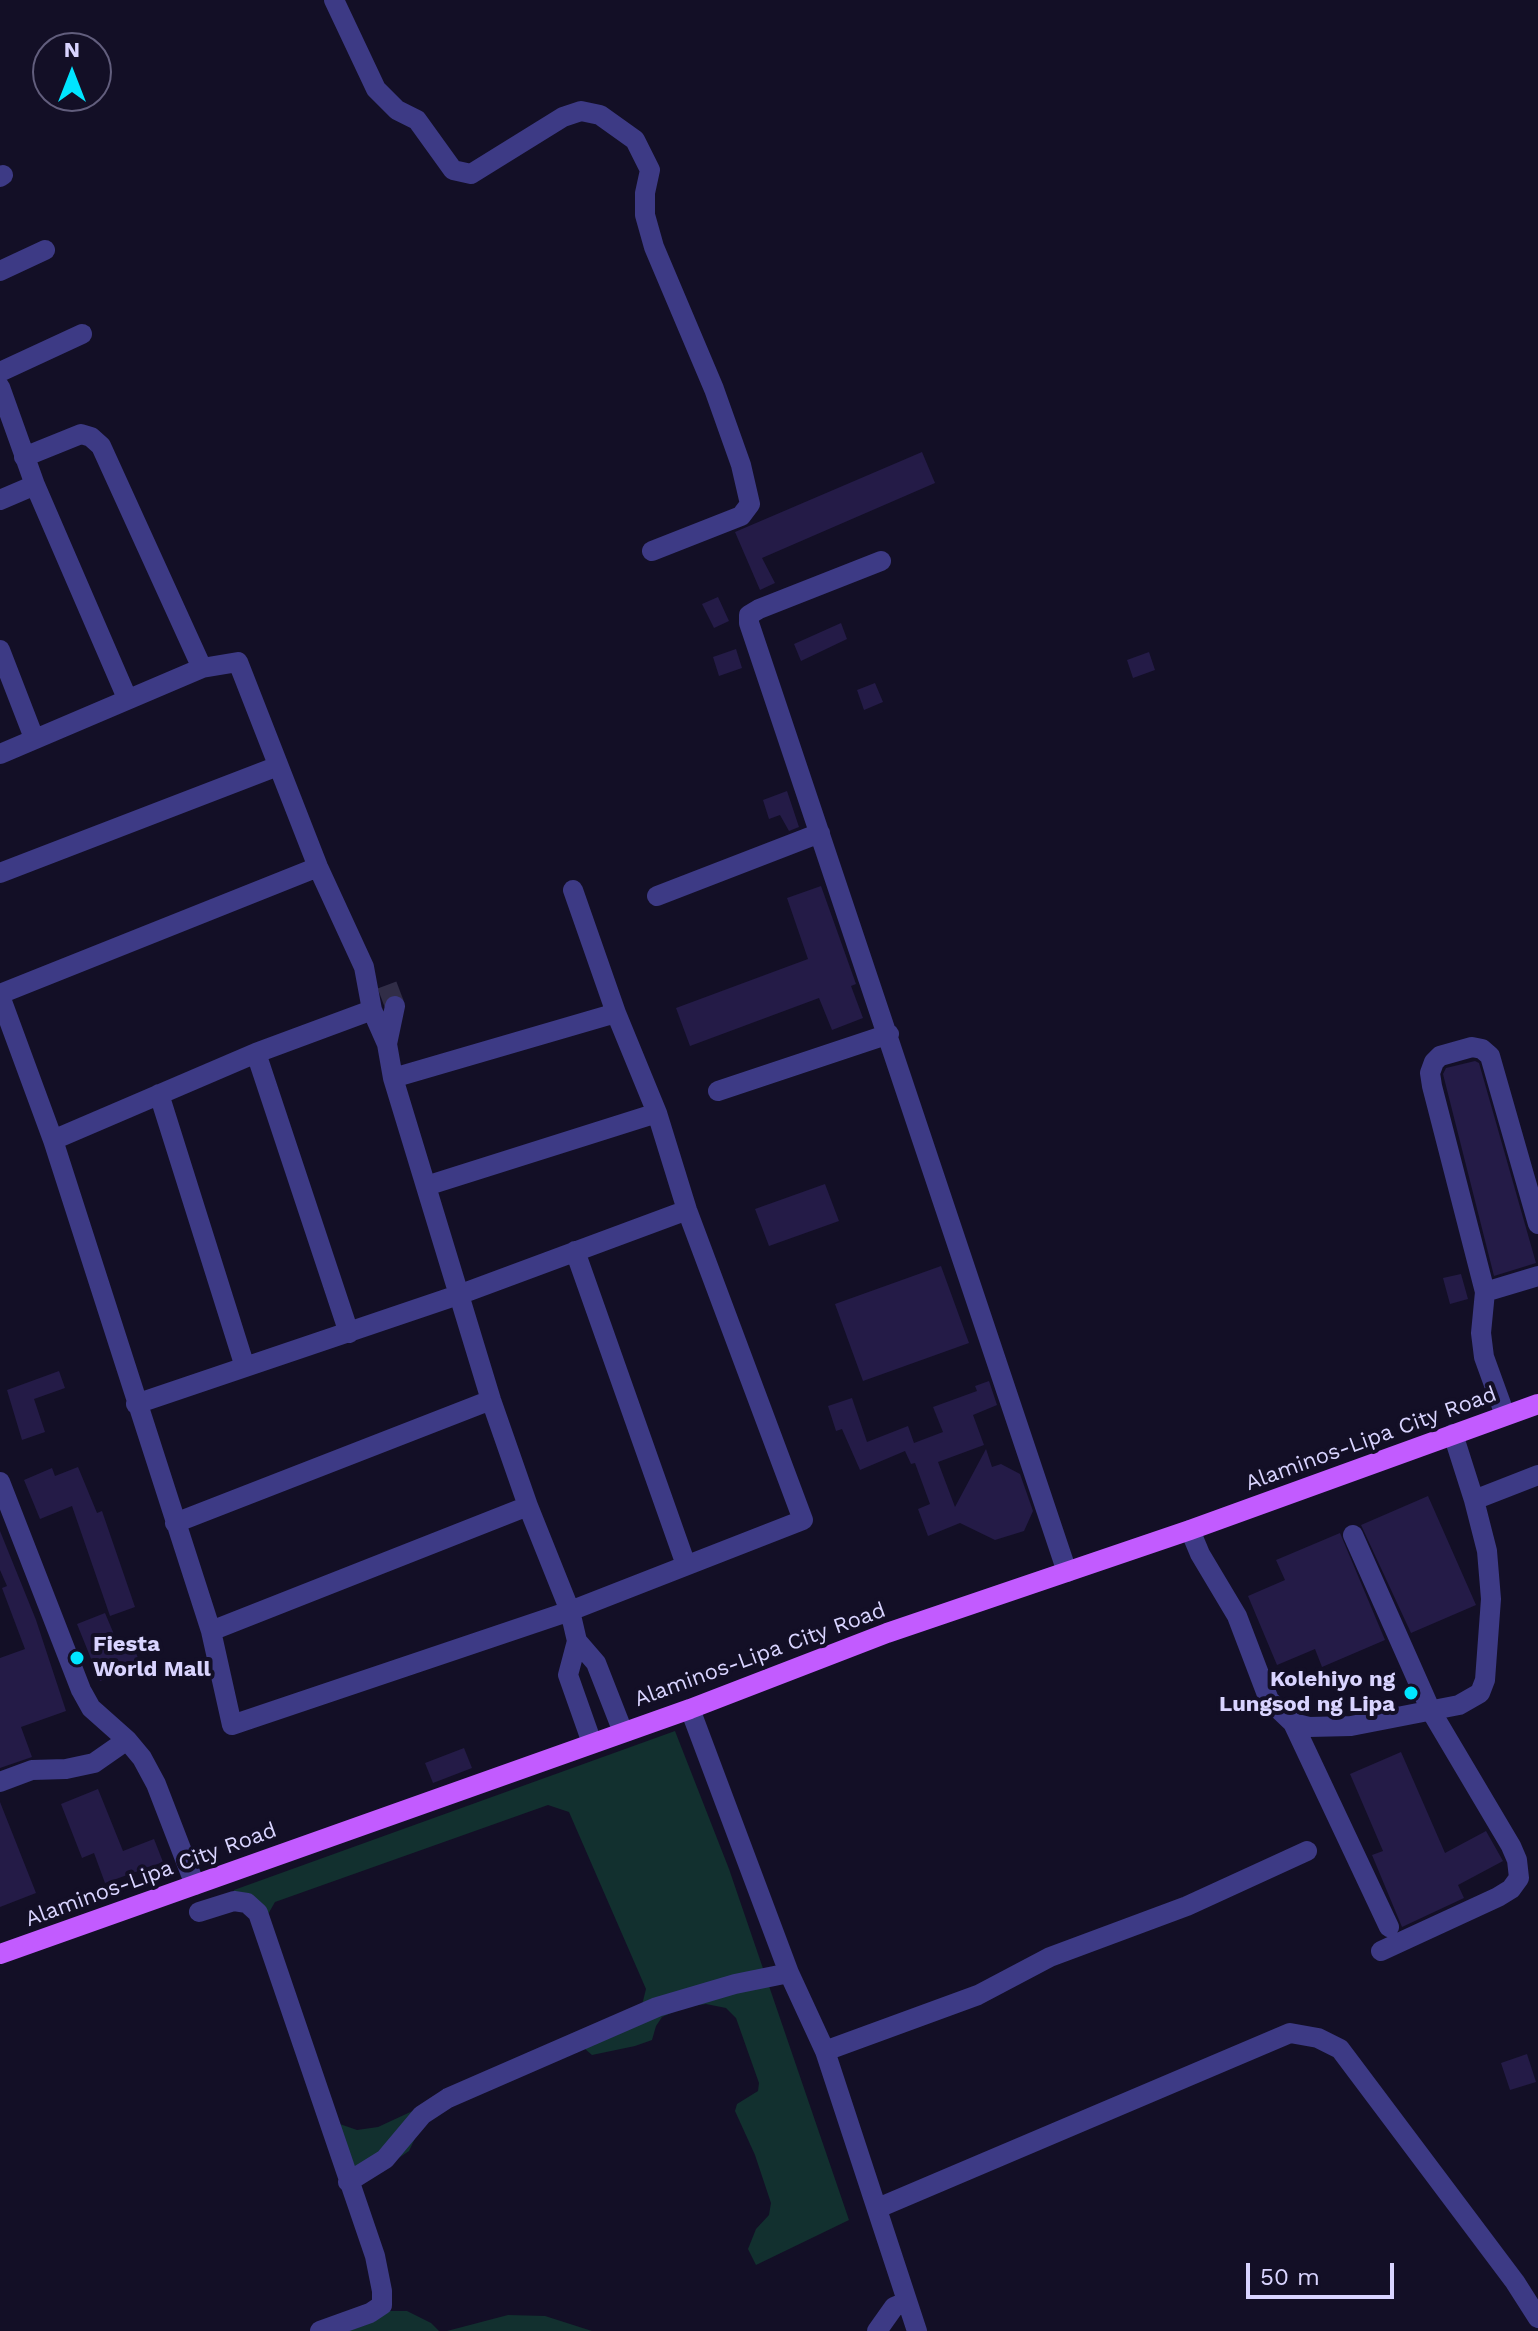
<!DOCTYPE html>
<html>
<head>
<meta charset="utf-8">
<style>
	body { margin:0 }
	#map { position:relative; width:1538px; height:2331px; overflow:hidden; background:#130f26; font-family:"Work Sans",sans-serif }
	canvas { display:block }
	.north { position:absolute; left:32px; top:32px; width:80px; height:80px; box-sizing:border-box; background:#130f26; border:2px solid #625e7d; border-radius:50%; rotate:0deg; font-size:22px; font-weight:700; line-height:32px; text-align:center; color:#d9d4ff }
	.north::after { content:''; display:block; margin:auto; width:28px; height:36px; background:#00e5ff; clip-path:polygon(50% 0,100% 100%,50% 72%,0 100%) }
	.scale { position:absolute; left:1246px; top:2263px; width:148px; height:36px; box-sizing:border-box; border:4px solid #d9d4ff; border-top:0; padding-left:10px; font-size:24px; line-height:28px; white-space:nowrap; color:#d9d4ff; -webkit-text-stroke:6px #130f26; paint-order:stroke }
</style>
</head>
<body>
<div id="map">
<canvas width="1538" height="2331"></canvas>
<div class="north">N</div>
<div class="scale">50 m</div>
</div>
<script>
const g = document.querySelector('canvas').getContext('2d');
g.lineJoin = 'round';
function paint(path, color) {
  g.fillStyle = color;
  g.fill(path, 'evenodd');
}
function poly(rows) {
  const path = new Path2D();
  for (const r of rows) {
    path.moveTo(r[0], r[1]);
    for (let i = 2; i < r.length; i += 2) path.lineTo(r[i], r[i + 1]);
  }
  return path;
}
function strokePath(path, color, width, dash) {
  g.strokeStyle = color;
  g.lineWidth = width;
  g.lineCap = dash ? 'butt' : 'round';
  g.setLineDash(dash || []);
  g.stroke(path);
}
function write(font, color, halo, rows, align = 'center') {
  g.font = font + ' "Work Sans",sans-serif';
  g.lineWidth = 8;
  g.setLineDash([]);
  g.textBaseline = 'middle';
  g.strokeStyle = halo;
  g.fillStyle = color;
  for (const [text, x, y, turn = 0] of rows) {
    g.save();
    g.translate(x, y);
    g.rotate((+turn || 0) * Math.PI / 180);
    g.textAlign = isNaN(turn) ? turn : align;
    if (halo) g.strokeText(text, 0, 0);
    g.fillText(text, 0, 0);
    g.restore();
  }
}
const green = poly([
	[675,1731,729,1869,849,2220,756,2265,748,2249,756,2229,769,2215,771,2203,755,2155,735,2111,737,2104,758,2091,759,2083,736,2018,726,2008,706,2004,685,2007,662,2017,656,2026,652,2040,635,2046,592,2055,585,2049,442,2107,417,2134,409,2151,360,2184,334,2122,357,2130,378,2127,642,2005,646,1989,569,1812,548,1805,275,1902,267,1916,234,1895,234,1890],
	[387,2311,407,2311,431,2323,439,2331,331,2331],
	[508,2315,545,2316,592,2331,447,2331]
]);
const building = poly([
	[922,452,935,483,762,558,775,583,760,590,735,532],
	[718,597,729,621,714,628,702,604],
	[841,623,847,639,801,661,794,644],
	[736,649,742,668,719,676,713,657],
	[1149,652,1155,670,1133,678,1127,660],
	[875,683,883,702,864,710,857,690],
	[787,791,799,827,789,831,780,815,769,819,763,800],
	[821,886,856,984,851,986,863,1018,832,1030,819,998,690,1046,676,1008,808,959,787,898],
	[1475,1061,1479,1063,1536,1263,1494,1276,1443,1074,1446,1068],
	[825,1184,839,1221,769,1246,755,1209],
	[941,1266,969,1343,863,1381,835,1304],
	[1461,1274,1468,1299,1450,1304,1443,1278],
	[59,1371,65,1388,34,1399,45,1432,22,1440,7,1390],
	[989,1381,997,1405,973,1415,984,1445,938,1462,955,1507,986,1449,992,1467,1001,1464,1020,1474,1033,1511,1024,1531,995,1540,960,1523,928,1536,918,1509,930,1504,915,1463,911,1464,905,1451,860,1470,842,1429,836,1431,828,1406,852,1398,867,1442,908,1426,914,1443,943,1432,933,1407,977,1391,975,1386],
	[78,1467,97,1513,102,1511,135,1607,110,1616,72,1506,40,1519,24,1480,52,1468,55,1476],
	[1428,1496,1476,1605,1411,1633,1361,1525],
	[0,1531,36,1620,66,1711,21,1727,32,1757,0,1768,0,1658,25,1649,2,1588,7,1586,0,1570],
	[1340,1533,1385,1640,1322,1667,1315,1649,1277,1665,1248,1596,1285,1580,1276,1560],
	[105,1613,121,1651,133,1646,141,1665,100,1681,77,1624],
	[464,1748,472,1768,433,1783,425,1763],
	[1401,1752,1445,1853,1486,1831,1503,1861,1458,1885,1464,1898,1402,1927,1372,1855,1383,1851,1350,1774],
	[98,1789,123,1851,154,1839,163,1862,105,1883,94,1853,82,1858,61,1804],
	[0,1802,36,1893,0,1907],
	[1527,2054,1536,2082,1510,2090,1501,2063]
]);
const minorTunnel = poly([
	[387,985,395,1006]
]);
const minor = poly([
	[334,0,376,89,397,110,417,120,453,170,471,174,563,117,581,111,600,115,635,140,650,170,645,193,645,215,654,247,714,389,741,465,750,504,741,516,652,551],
	[0,177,3,175],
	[0,271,45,250],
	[0,372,82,334],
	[0,387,35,485,127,698],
	[24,457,81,434,91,437,101,446,202,668],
	[0,500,35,485],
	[881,561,759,609,749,615,749,623,1067,1572],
	[0,650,34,738],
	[0,754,202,668,238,662,318,867,364,967,372,1010,387,1044,393,1078,491,1400,528,1506,570,1611,577,1641,596,1663,623,1732],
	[0,873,278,766],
	[657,896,820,833],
	[0,994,318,867],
	[0,996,53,1140,211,1631,232,1725,570,1611,803,1520,687,1210,657,1113,616,1013,573,890],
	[387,1044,395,1006],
	[256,1053,349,1333],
	[393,1078,616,1013],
	[718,1091,889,1034],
	[159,1094,245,1367],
	[53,1140,256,1053,372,1010],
	[426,1186,657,1113],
	[575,1251,686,1565],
	[1485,1292,1538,1276],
	[136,1404,458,1295,687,1210],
	[1505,1415,1484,1357,1481,1333,1485,1292,1432,1086,1430,1073,1434,1062,1440,1056,1472,1047,1482,1049,1490,1056,1538,1224],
	[1453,1434,1474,1500],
	[0,1482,81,1690,91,1708,127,1740,142,1758,156,1784,195,1885],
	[175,1523,491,1400],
	[1190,1530,1200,1554,1237,1616,1269,1700,1293,1723,1309,1727,1351,1726,1459,1705,1480,1693,1485,1680,1491,1599,1487,1551,1474,1500,1538,1475],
	[1353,1535,1431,1711,1511,1846,1517,1860,1519,1878,1511,1889,1498,1897,1381,1951],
	[211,1631,528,1506],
	[577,1641,568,1675,592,1743],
	[690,1709,789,1973,825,2051,917,2331],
	[1293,1723,1389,1927],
	[0,1782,32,1770,66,1769,94,1763,127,1740],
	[199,1912,234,1901,247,1903,258,1913,375,2256,382,2291,382,2305,370,2313,320,2331],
	[825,2051,978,1995,1050,1957,1187,1906,1307,1851],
	[348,2182,385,2159,422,2115,448,2098,657,2007,735,1984,789,1973],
	[878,2208,1290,2033,1318,2038,1340,2049,1515,2282,1538,2318],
	[877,2331,894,2307,906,2302]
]);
const major = poly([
	[0,1954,690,1709,887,1633,1190,1530,1538,1404]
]);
const markers = [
	[77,1658,8,"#00e5ff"],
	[1411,1693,8,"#00e5ff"]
];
const streetNames = [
	["Alaminos-Lipa City Road",1371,1439,-20],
	["Alaminos-Lipa City Road",760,1655,-20],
	["Alaminos-Lipa City Road",151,1875,-20]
];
const poiNames = [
	["Fiesta",93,1645],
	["World Mall",93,1670],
	["Kolehiyo ng",1395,1680,"right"],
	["Lungsod ng Lipa",1395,1705,"right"]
];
paint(green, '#12302f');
paint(building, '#241b47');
strokePath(minorTunnel, '#312d47', 20, [20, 10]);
strokePath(minor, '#3d3a85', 20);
strokePath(major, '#c25bff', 20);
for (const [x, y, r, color] of markers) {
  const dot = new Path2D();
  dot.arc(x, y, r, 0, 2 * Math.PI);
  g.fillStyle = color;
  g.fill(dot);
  strokePath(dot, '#130f26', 3);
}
write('22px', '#d9d4ff', '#130f26', streetNames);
write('bold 22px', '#d9d4ff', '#130f26', poiNames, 'left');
</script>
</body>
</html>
